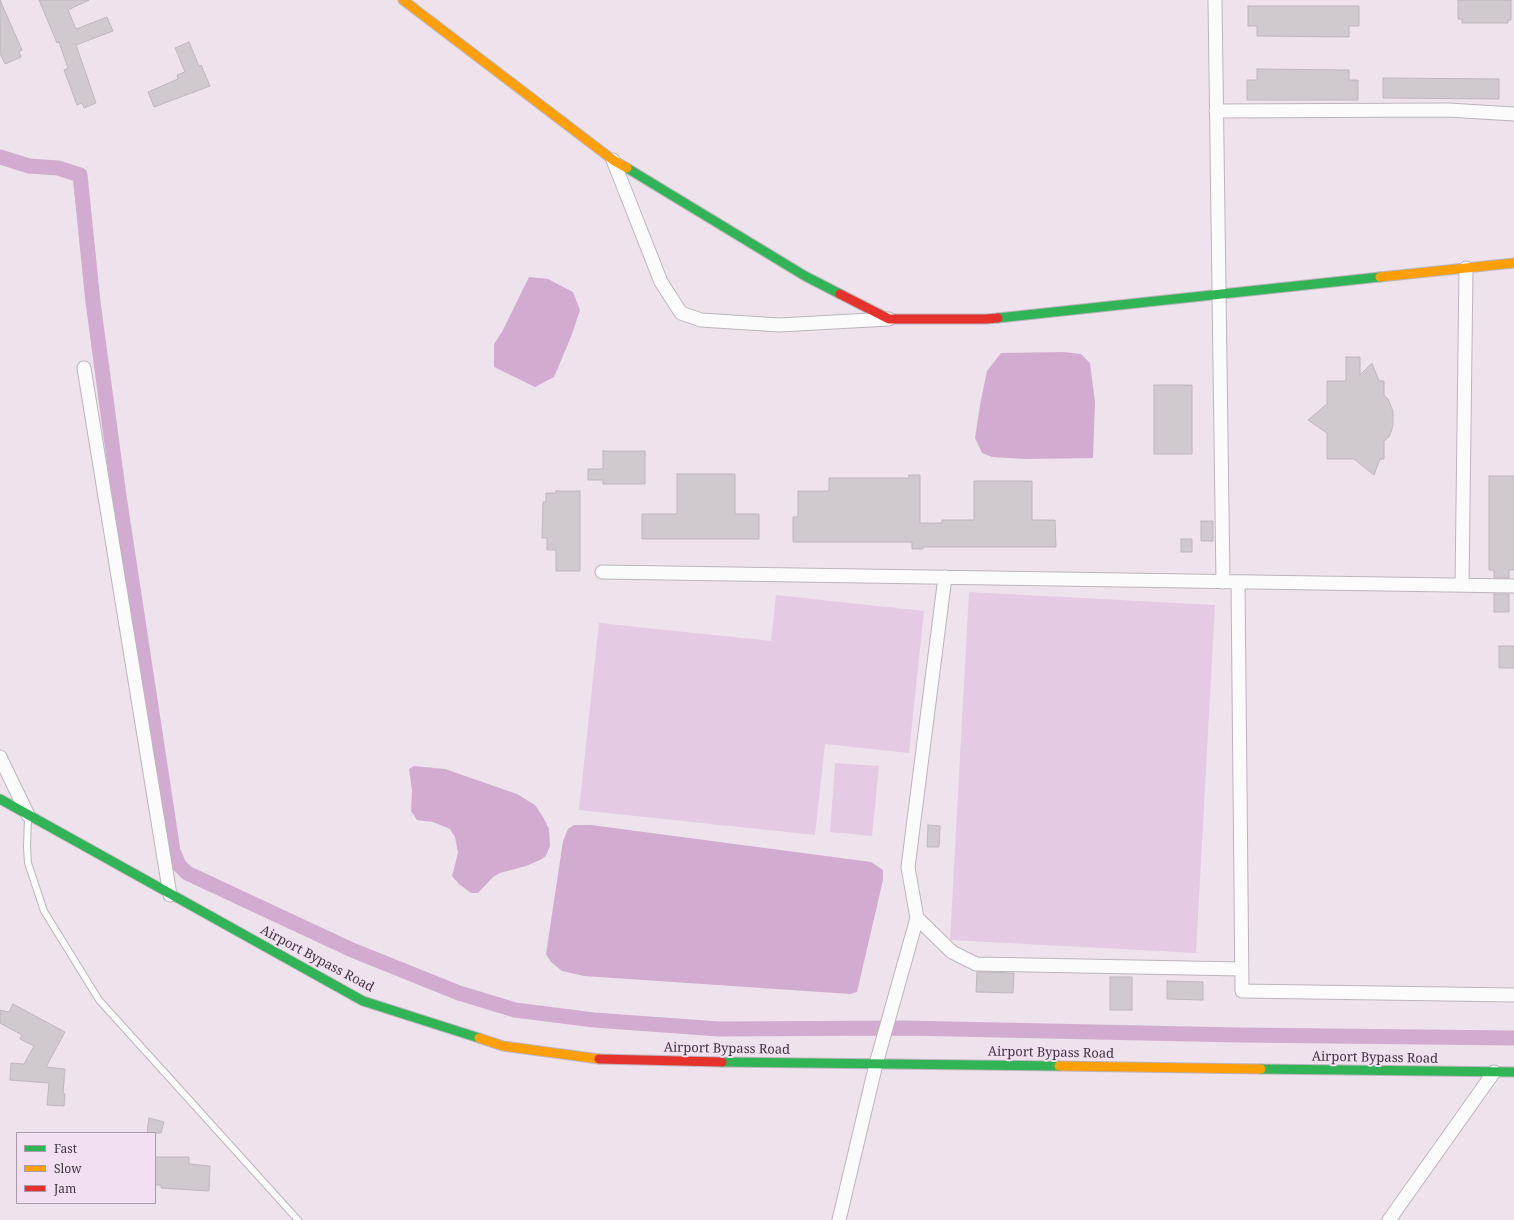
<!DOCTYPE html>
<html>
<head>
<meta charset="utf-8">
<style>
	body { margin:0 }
	#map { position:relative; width:1514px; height:1220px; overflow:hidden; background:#eee3ed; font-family:"Noto Serif",serif }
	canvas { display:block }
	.legend { position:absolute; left:16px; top:1132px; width:140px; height:72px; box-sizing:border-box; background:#f2dff1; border:1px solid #a99ba9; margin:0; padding:5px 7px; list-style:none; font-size:12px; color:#3c353c }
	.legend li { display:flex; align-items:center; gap:8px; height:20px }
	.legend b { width:20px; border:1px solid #a99ba9 }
</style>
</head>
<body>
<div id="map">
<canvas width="1514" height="1220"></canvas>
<ul class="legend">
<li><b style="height:5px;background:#30b455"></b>Fast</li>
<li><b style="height:5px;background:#ff9f0a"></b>Slow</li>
<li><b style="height:5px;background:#e5322d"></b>Jam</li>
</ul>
</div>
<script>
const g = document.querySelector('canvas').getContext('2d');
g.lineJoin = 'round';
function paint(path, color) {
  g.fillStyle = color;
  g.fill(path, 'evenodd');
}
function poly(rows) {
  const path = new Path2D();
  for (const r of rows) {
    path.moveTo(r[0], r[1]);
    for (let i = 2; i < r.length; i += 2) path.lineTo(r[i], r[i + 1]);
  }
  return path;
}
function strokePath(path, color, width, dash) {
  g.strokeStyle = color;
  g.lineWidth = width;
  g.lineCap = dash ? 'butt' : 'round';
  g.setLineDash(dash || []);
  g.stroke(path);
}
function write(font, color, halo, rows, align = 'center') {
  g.font = font + ' "Noto Serif",serif';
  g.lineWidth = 4;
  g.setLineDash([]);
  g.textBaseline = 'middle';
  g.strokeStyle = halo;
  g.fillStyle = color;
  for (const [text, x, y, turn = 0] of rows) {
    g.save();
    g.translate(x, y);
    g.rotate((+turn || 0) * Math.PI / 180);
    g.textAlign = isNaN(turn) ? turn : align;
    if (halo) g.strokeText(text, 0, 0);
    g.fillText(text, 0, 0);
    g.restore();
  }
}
const green = poly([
	[969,592,1215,605,1196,953,950,940],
	[776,595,924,611,909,753,825,744,815,835,579,810,599,623,771,641],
	[835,763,879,766,872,836,830,832]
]);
const water = poly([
	[529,277,548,279,573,292,580,310,571,337,554,377,535,387,494,367,494,344,502,332],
	[1064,352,1081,354,1090,363,1095,402,1093,458,1025,459,992,457,982,453,975,438,980,405,987,371,1001,353],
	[414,766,445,769,517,794,535,805,543,817,549,829,550,846,546,856,540,860,526,866,500,873,493,877,478,893,471,893,459,884,452,876,458,853,455,837,450,829,433,822,417,820,411,811,412,790,409,769],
	[574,825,591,825,871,862,883,870,883,880,857,992,850,994,584,976,562,971,551,962,546,954,563,841,568,829]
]);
const canal = poly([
	[0,157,29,166,58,168,80,175,93,302,119,496,173,851,179,865,187,873,352,950,459,993,515,1010,594,1020,719,1029,903,1028,1239,1035,1514,1038]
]);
const building = poly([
	[0,0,22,50,19,52,21,57,5,64,0,53,0,0],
	[39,0,89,0,68,10,76,29,107,17,113,31,76,45,96,103,84,108,82,103,77,105,64,70,68,68,59,42,57,43,39,0],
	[1458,0,1511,0,1511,20,1508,20,1508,23,1462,23,1462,19,1458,19,1458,0],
	[1248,6,1359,6,1359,26,1349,26,1349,37,1257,36,1257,26,1248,26,1248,6],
	[189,42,199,66,201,65,210,86,154,107,148,92,178,79,177,75,185,72,175,48,189,42],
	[1257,69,1349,70,1349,80,1358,80,1358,100,1247,100,1247,80,1257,80,1257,69],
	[1383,78,1499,79,1499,99,1383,98,1383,78],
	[1346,357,1360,357,1360,375,1372,363,1379,381,1384,381,1384,395,1388,399,1393,411,1393,425,1391,432,1389,437,1384,441,1384,459,1380,459,1374,475,1354,459,1327,459,1327,433,1308,420,1327,404,1327,381,1346,381,1346,357],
	[1154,385,1192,385,1192,454,1154,454,1154,385],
	[603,451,645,451,645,484,603,484,603,480,588,480,588,469,603,469,603,451],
	[677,474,735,474,735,514,759,514,759,539,642,539,642,514,677,514,677,474],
	[909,475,920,475,920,523,942,523,942,520,974,520,974,481,1032,481,1032,520,1055,520,1056,547,923,547,923,549,912,549,912,542,793,542,793,517,798,517,798,491,829,491,829,478,909,478,909,475],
	[1489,476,1514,476,1514,570,1509,570,1509,578,1494,578,1494,570,1489,570,1489,476],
	[556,491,580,491,580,571,556,571,556,550,547,550,547,538,542,538,543,502,546,502,546,493,556,493,556,491],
	[1201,521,1213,521,1213,541,1201,541,1201,521],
	[1181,539,1192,539,1192,552,1181,552,1181,539],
	[1494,594,1509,594,1509,612,1494,612,1494,594],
	[1499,646,1514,646,1514,668,1499,668,1499,646],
	[928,825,940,826,939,847,927,847,928,825],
	[977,972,1014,973,1013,993,976,992,977,972],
	[1110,977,1132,977,1132,1010,1110,1010,1110,977],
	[1167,981,1203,982,1203,1000,1167,999,1167,981],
	[13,1004,65,1032,46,1067,65,1069,63,1093,65,1094,64,1106,47,1105,49,1083,10,1080,11,1063,24,1064,34,1046,20,1039,22,1035,0,1023,0,1010,9,1012,13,1004],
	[149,1118,164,1122,161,1133,147,1133,149,1118],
	[155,1157,189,1157,189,1164,210,1166,209,1191,161,1188,161,1185,155,1185,155,1157]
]);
const lane = poly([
	[28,817,27,847,28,863,44,911,99,1000,298,1220]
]);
const street = poly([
	[1215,0,1223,582],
	[1216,111,1448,110,1514,114],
	[613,160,661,282,681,313,701,320,779,325,889,319],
	[84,368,170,895],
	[602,572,1514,586],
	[945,577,908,867,917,918,952,952,976,964,1242,969],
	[1238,582,1242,991,1514,995],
	[1462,585,1466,268],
	[0,757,28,815],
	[839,1220,876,1064,917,918],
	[1389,1220,1494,1072]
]);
const fast = poly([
	[627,168,805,276,840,294],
	[998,318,1380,277],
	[0,799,363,1001,479,1038],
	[722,1062,1059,1066],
	[1261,1069,1514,1072]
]);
const slow = poly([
	[403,0,613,160,627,168],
	[1380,277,1514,263],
	[479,1038,503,1046,599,1059],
	[1059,1066,1261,1069]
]);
const jam = poly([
	[840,294,889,319,986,319,998,318],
	[599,1059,722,1062]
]);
const streetNames = [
	["Airport Bypass Road",317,959,28],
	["Airport Bypass Road",727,1049,1],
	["Airport Bypass Road",1051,1053,1],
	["Airport Bypass Road",1375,1058,1]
];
paint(green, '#e5cae4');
paint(water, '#d2acd0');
strokePath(canal, '#d2acd0', 15);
paint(building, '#d1c9d0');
strokePath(building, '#beb6be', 1);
strokePath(lane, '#bcb4bc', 8);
strokePath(street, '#bcb4bc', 15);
strokePath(fast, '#bcb4bc', 11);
strokePath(slow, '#bcb4bc', 11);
strokePath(jam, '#bcb4bc', 11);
strokePath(lane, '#fcfbfc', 6);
strokePath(street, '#fcfbfc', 13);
strokePath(fast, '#30b455', 9);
strokePath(slow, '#ff9f0a', 9);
strokePath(jam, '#e5322d', 9);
write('13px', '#3c353c', '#f2dff1', streetNames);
</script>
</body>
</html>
